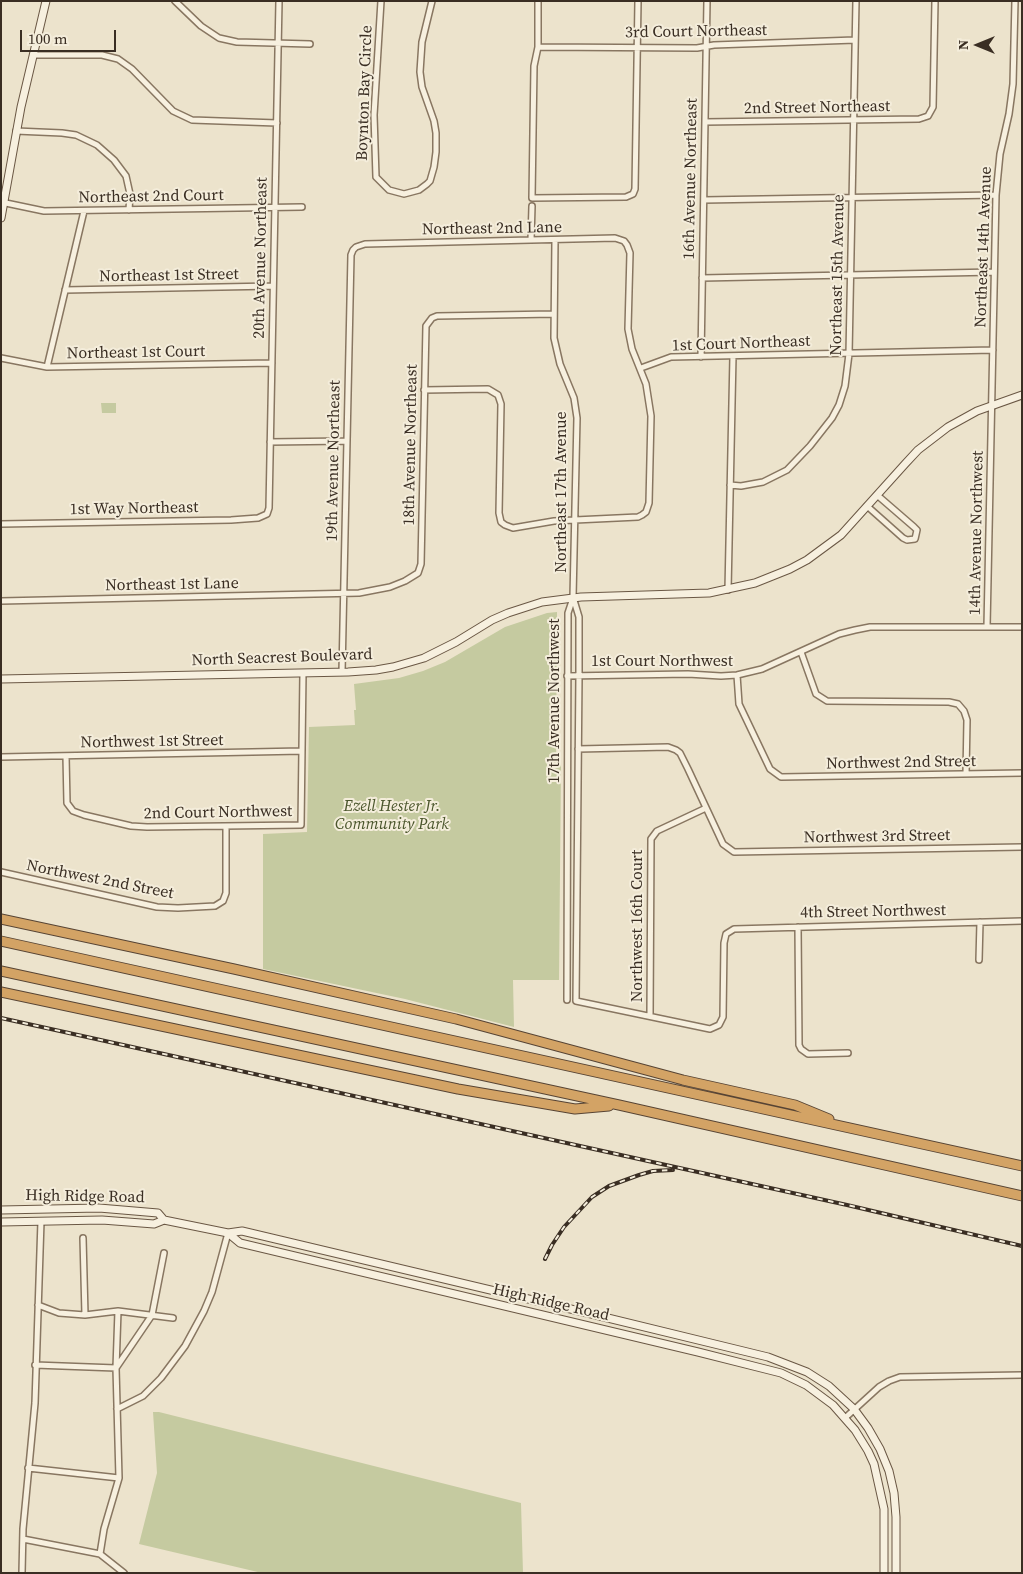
<!DOCTYPE html>
<html>
<head>
<meta charset="utf-8">
<style>
	body { margin:0 }
	#map { position:relative; width:1023px; height:1574px; overflow:hidden; background:#ece3cc; font-family:"Source Serif 4",serif }
	canvas { display:block }
	.frame { position:absolute; inset:0; border:2px solid #3a2e23; pointer-events:none }
	.north { position:absolute; left:953px; top:20px; width:50px; height:50px; -webkit-text-stroke:4px #f4eddb; paint-order:stroke; rotate:270deg; font-size:14px; font-weight:700; line-height:20px; text-align:center; color:#3a2e23 }
	.north::after { content:''; display:block; margin:auto; width:18px; height:22px; background:#3a2e23; clip-path:polygon(50% 0,100% 100%,50% 72%,0 100%) }
	.scale { position:absolute; left:20px; top:30px; width:96px; height:22px; box-sizing:border-box; border:2px solid #3a2e23; border-top:0; padding-left:6px; font-size:15px; line-height:18px; white-space:nowrap; color:#3a2e23; -webkit-text-stroke:4px #f4eddb; paint-order:stroke }
</style>
</head>
<body>
<div id="map">
<canvas width="1023" height="1574"></canvas>
<div class="frame"></div>
<div class="north">N</div>
<div class="scale">100 m</div>
</div>
<script>
const g = document.querySelector('canvas').getContext('2d');
g.lineJoin = 'round';
function paint(path, color) {
  g.fillStyle = color;
  g.fill(path, 'evenodd');
}
function poly(rows) {
  const path = new Path2D();
  for (const r of rows) {
    path.moveTo(r[0], r[1]);
    for (let i = 2; i < r.length; i += 2) path.lineTo(r[i], r[i + 1]);
  }
  return path;
}
function strokePath(path, color, width, dash) {
  g.strokeStyle = color;
  g.lineWidth = width;
  g.lineCap = dash ? 'butt' : 'round';
  g.setLineDash(dash || []);
  g.stroke(path);
}
function write(font, color, halo, rows, align = 'center') {
  g.font = font + ' "Source Serif 4",serif';
  g.lineWidth = 4;
  g.setLineDash([]);
  g.textBaseline = 'middle';
  g.strokeStyle = halo;
  g.fillStyle = color;
  for (const [text, x, y, turn = 0] of rows) {
    g.save();
    g.translate(x, y);
    g.rotate((+turn || 0) * Math.PI / 180);
    g.textAlign = isNaN(turn) ? turn : align;
    if (halo) g.strokeText(text, 0, 0);
    g.fillText(text, 0, 0);
    g.restore();
  }
}
const green = poly([
	[101,403,116,403,116,413,102,413],
	[557,612,556,757,561,764,559,980,513,980,514,1027,405,999,263,969,263,834,307,832,309,727,355,725,354,710,356,710,354,684,399,678,423,671,445,662,505,627,547,613],
	[153,1412,159,1412,521,1503,523,1573,262,1573,139,1544,157,1473]
]);
const street = poly([
	[175,1,201,26,219,38,237,42,310,44],
	[381,1,374,115,376,177,389,190,404,194,419,190,427,184,430,181,434,167,436,152,436,133,434,121,422,87,420,72,422,42,432,1],
	[538,1,538,47,534,66,532,198,626,197,633,194,635,189,638,1],
	[538,47,697,48,714,45,855,40],
	[33,55,102,55,118,59,132,69,173,111,192,120,277,123],
	[705,122,919,119,928,116,933,107,935,1],
	[16,131,62,133,76,135,97,145,114,160,126,176,130,194,129,210],
	[704,200,996,195],
	[1,202,44,211,302,207],
	[531,240,532,206],
	[555,240,554,338,560,364,574,398,577,418,573,597,579,617,579,675,576,1001,710,1029,719,1025,723,1017,724,943,726,934,734,929,1022,921],
	[702,278,994,272],
	[65,290,273,286],
	[701,357,707,1],
	[1,358,47,367,272,363],
	[47,367,84,211],
	[641,368,671,357,993,350],
	[270,442,347,441],
	[730,485,741,486,763,482,787,470,810,446,832,418,839,405,845,386,849,354,856,1],
	[867,506,903,538,907,540,915,539,917,530,914,527,877,495],
	[1,524,231,520,258,518,267,514,269,508,279,1],
	[728,590,733,356],
	[1,601,359,593,390,587,405,581,418,573,421,564,426,326,432,318,437,316,554,314],
	[987,627,996,195,1000,154,1009,114,1013,84,1015,1],
	[801,652,816,694,827,701,949,702,958,704,964,711,967,720,966,774],
	[342,672,351,255,353,250,356,247,365,244,531,240,615,238,624,241,627,245,630,253,628,329,632,349,646,384,651,416,649,503,646,512,642,515,638,517,554,521,513,528,505,525,501,522,499,513,501,404,498,395,488,389,424,390],
	[737,675,739,704,770,769,781,777,1022,773],
	[567,676,688,674,721,676,737,675,762,669,839,634,855,630,870,627,1022,627],
	[578,749,668,747,676,750,680,753,688,769,723,844,734,852,1022,847],
	[66,756,67,803,73,811,84,815,131,826,147,827,301,825,303,673],
	[1,757,302,751],
	[1,872,157,907,178,908,215,906,223,901,226,893,226,826],
	[798,927,799,1045,801,1049,808,1054,848,1053],
	[979,960,980,922],
	[567,1000,568,613,573,598],
	[650,1016,651,839,657,831,706,808],
	[83,1238,85,1315],
	[38,1305,59,1313,85,1315,118,1311,173,1318],
	[35,1365,116,1368,152,1315,164,1253],
	[117,1409,143,1396,161,1378,185,1346,204,1311,212,1292,228,1233],
	[845,1418,879,1387,889,1381,900,1377,1022,1375],
	[28,1468,119,1478],
	[23,1539,100,1554,124,1573],
	[100,1554,104,1529,119,1478,116,1368,118,1311],
	[22,1573,23,1529,35,1403,41,1221]
]);
const secondary = poly([
	[1,218,21,107,46,1],
	[1,679,348,672,376,670,393,667,424,658,456,642,492,620,508,613,542,602,581,597,709,593,755,583,790,569,807,560,841,535,905,464,918,450,948,427,977,411,1022,395],
	[1,1210,99,1208,158,1213,164,1220,228,1233,240,1243,698,1352,781,1373,806,1385,833,1405,855,1430,868,1451,874,1464,884,1509,884,1573],
	[1,1222,102,1220,154,1224,164,1220],
	[228,1233,242,1231,579,1311,768,1357,807,1372,829,1386,854,1409,868,1428,880,1449,889,1471,894,1493,896,1517,896,1573]
]);
const highway = poly([
	[1,919,234,969,456,1019,683,1080,795,1105,829,1119],
	[1,941,1022,1166],
	[1,971,619,1105,1022,1196],
	[1,992,458,1089,575,1109,609,1106]
]);
const rail = poly([
	[1,1018,847,1205,1022,1246],
	[545,1259,552,1245,564,1227,592,1197,609,1186,639,1175,653,1171,673,1170]
]);
const streetNames = [
	["3rd Court Northeast",696,32,-1],
	["Boynton Bay Circle",365,93,-88],
	["2nd Street Northeast",817,108,-1],
	["16th Avenue Northeast",691,179,-89],
	["Northeast 2nd Court",151,197,-1],
	["Northeast 2nd Lane",492,229,-1],
	["Northeast 14th Avenue",984,247,-88],
	["20th Avenue Northeast",261,258,-89],
	["Northeast 15th Avenue",838,275,-89],
	["Northeast 1st Street",169,276,-1],
	["1st Court Northeast",741,344,-2],
	["Northeast 1st Court",136,353,-1],
	["18th Avenue Northeast",411,445,-89],
	["19th Avenue Northeast",334,461,-89],
	["Northeast 17th Avenue",562,492,-90],
	["1st Way Northeast",134,509,-1],
	["14th Avenue Northwest",977,533,-89],
	["Northeast 1st Lane",172,585,-1],
	["North Seacrest Boulevard",282,658,-2],
	["1st Court Northwest",662,662],
	["17th Avenue Northwest",555,701,-90],
	["Northwest 1st Street",152,742,-1],
	["Northwest 2nd Street",901,763,-1],
	["2nd Court Northwest",218,813,-1],
	["Northwest 3rd Street",877,837,-1],
	["Northwest 2nd Street",100,880,11],
	["4th Street Northwest",873,912,-1],
	["Northwest 16th Court",638,926,-90],
	["High Ridge Road",85,1197,1],
	["High Ridge Road",551,1303,13]
];
const parkNames = [
	["Ezell Hester Jr.",392,807],
	["Community Park",392,825]
];
paint(green, '#c5caa0');
strokePath(street, '#887661', 8);
strokePath(secondary, '#6a5744', 9);
strokePath(highway, '#574434', 11);
strokePath(street, '#f7f0df', 5);
strokePath(secondary, '#f7f0df', 7);
strokePath(highway, '#d3a365', 9);
strokePath(rail, '#3a2e23', 4);
strokePath(rail, '#f4eddb', 2, [5.5]);
write('16px', '#3a2e23', '#f4eddb', streetNames);
write('italic 16px', '#4a552b', '#f4eddb', parkNames);
</script>
</body>
</html>
